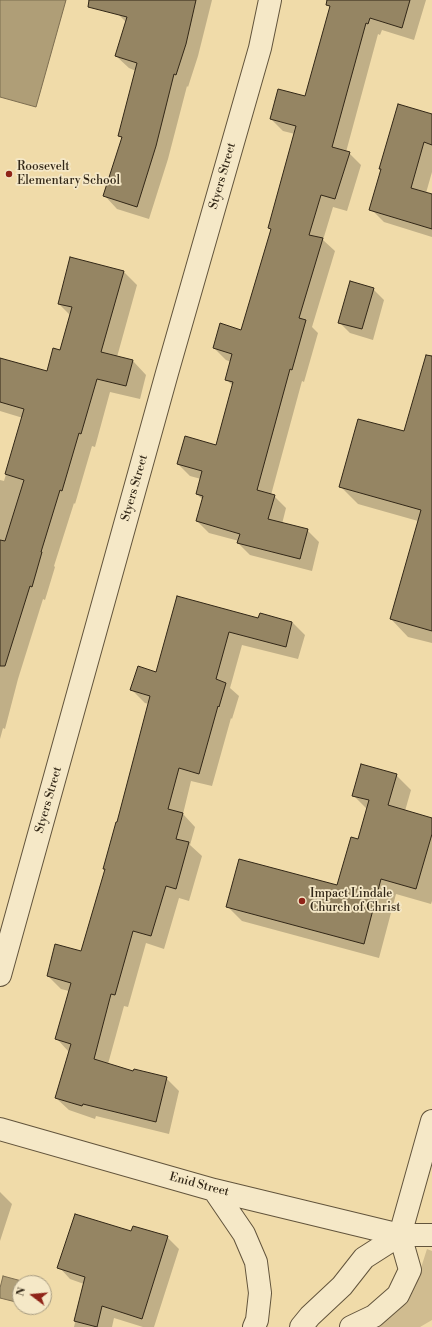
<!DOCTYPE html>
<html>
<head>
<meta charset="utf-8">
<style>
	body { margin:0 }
	#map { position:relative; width:432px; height:1327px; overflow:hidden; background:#f0dba9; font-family:"Libre Bodoni",serif }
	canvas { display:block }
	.north { position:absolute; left:12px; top:1275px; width:40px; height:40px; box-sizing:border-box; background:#f5e8c7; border:1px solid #a79b81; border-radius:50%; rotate:286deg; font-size:11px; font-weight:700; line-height:16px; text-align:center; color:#322717 }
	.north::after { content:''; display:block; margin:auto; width:14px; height:18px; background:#8f2418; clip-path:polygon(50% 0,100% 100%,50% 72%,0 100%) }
</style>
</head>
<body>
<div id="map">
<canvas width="432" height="1327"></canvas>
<div class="north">N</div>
</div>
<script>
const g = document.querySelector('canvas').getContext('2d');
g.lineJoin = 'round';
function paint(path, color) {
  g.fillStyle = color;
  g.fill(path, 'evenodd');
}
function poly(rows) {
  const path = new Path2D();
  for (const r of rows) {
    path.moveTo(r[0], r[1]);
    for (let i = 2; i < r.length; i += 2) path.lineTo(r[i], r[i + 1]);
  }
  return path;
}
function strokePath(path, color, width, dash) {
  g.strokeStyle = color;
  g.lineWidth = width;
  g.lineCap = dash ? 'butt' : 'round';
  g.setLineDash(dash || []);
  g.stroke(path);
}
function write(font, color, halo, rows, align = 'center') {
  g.font = font + ' "Libre Bodoni",serif';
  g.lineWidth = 3.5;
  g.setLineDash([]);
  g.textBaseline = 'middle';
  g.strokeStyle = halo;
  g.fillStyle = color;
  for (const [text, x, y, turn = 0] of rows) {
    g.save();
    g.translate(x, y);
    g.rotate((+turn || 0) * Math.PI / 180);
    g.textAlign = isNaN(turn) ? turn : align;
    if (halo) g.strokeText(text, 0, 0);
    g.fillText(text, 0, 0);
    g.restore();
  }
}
const green = poly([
	[427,1249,432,1251,432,1320,420,1327,374,1327,420,1271]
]);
const water = poly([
	[0,0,66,0,36,107,0,97,0,0],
	[3,1276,29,1283,20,1283,20,1303,0,1298,0,1288,3,1276]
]);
const shadow = poly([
	[121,0,212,0,198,56,188,87,187,86,168,159,149,219,117,209,105,196,122,139,120,136,136,71,129,68,116,56,127,23,118,14],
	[332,0,426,0,414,40,382,30,380,35,378,34,346,152,349,153,361,165,347,211,333,207,323,240,335,251,312,327,318,333,304,382,302,381,271,495,274,496,286,508,282,524,307,530,319,542,312,571,250,555,238,543,239,541,209,533,197,521,203,500,197,494,201,479,190,476,178,464,217,446,233,386,226,379,231,362,226,360,214,348,242,331,272,230,269,227,295,134,283,131,271,119,306,97],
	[432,115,432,172,426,193,432,195,432,237,384,222,371,209,382,170,380,168],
	[124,272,137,285,117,357,133,361,146,375,140,399,110,392,95,447,92,446,75,504,74,503,54,566,55,567,45,600,43,599,18,679,5,729,3,728,0,739,0,480,4,481,23,418,0,411,0,359,48,372,61,351,71,316,59,304],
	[373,289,384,300,373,340,350,333,339,322],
	[432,372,432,643,408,637,391,619,418,521,358,504,340,486,405,433],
	[178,597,259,619,292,622,305,635,298,659,242,645,230,688,239,696,232,719,231,718,212,786,191,781,183,814,195,827,190,845,202,856,189,901,179,898,164,949,146,943,128,1007,124,1006,108,1064,134,1072,166,1078,179,1091,169,1134,96,1116,95,1119,69,1110,56,1098,69,1052,57,1039,69,991,61,989,48,976,81,952,106,870,104,869,118,824,149,704,145,703,132,690,157,673],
	[396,775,411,790,405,811,432,819,432,901,431,904,396,894,379,958,242,921,227,906,338,886,359,840,367,809,353,795],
	[0,1192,12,1204,0,1241],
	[132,1233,167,1237,179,1249,154,1327,143,1327,114,1318,112,1327,74,1327,84,1284,70,1279,59,1267]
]);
const building = poly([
	[89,0,196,0,186,44,176,75,174,74,156,146,137,207,103,196,122,137,118,136,137,63,115,56,127,17,88,7,89,0],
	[327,0,410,0,402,28,370,18,368,24,366,23,332,147,350,152,335,199,321,195,309,235,323,238,299,318,306,320,292,370,290,369,257,490,275,495,268,519,308,529,300,559,237,543,240,534,196,521,203,496,196,494,202,471,177,464,185,436,216,445,233,382,225,380,232,354,213,348,220,323,241,330,271,229,268,228,296,126,270,119,278,89,305,96,330,6,326,5,327,0],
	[398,104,432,114,432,145,424,142,411,188,432,194,432,229,369,210,381,169,379,169,398,104],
	[70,257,124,271,101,352,133,360,126,386,97,379,81,434,79,433,62,491,60,490,41,552,42,552,32,587,30,586,5,666,0,666,0,540,5,541,24,480,5,474,24,409,0,402,0,358,47,371,53,348,60,350,72,307,58,304,70,257],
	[350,281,374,288,362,329,338,323,350,281],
	[426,355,432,356,432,631,390,619,421,510,339,487,358,419,404,431,426,355],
	[177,596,258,618,260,613,292,622,286,647,229,632,216,679,226,683,219,707,218,706,199,774,179,768,168,809,183,813,176,839,189,842,176,889,166,886,151,936,133,931,115,995,111,994,94,1059,133,1071,134,1069,167,1077,156,1122,83,1104,82,1106,55,1098,71,1044,55,1039,71,983,47,976,55,944,81,951,105,869,103,869,116,822,117,822,150,696,130,690,138,666,156,672,177,596],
	[361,764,397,774,388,805,432,818,432,834,416,889,381,879,364,944,226,907,239,859,337,885,351,837,358,839,369,800,352,796,361,764],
	[75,1214,131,1231,133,1226,168,1236,142,1319,102,1306,97,1327,74,1321,85,1277,57,1268,75,1214]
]);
const minor = poly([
	[0,975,167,373,260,48,270,0],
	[400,1235,432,1121],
	[301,1327,310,1316,342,1286,364,1258,400,1235],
	[351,1327,374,1316,398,1295,410,1270,400,1235]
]);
const tertiary = poly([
	[0,1129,214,1190,400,1235,432,1235],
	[214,1190,244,1234,256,1262,260,1293,257,1320,254,1327]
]);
const markers = [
	[9,174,4,"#8f2418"],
	[302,901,4,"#8f2418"]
];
const poiNames = [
	["Roosevelt",17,167],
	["Elementary School",17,181],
	["Impact Lindale",310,894],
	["Church of Christ",310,908]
];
const streetNames = [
	["Styers Street",223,176,-74],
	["Styers Street",135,488,-74],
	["Styers Street",49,800,-74],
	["Enid Street",199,1185,15]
];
paint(green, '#d0bc90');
paint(water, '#af9e77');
strokePath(water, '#7d6e51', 1);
paint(shadow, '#0003');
paint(building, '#958563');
strokePath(building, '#322717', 1);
strokePath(minor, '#62543c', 24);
strokePath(tertiary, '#62543c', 24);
strokePath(minor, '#f5e8c7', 22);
strokePath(tertiary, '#f5e8c7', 22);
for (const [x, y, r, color] of markers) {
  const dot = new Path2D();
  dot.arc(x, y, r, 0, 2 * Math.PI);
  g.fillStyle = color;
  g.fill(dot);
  strokePath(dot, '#f5e8c7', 1.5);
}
write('12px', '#322717', '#f5e8c7', poiNames, 'left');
write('12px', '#322717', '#f5e8c7', streetNames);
</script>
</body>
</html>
